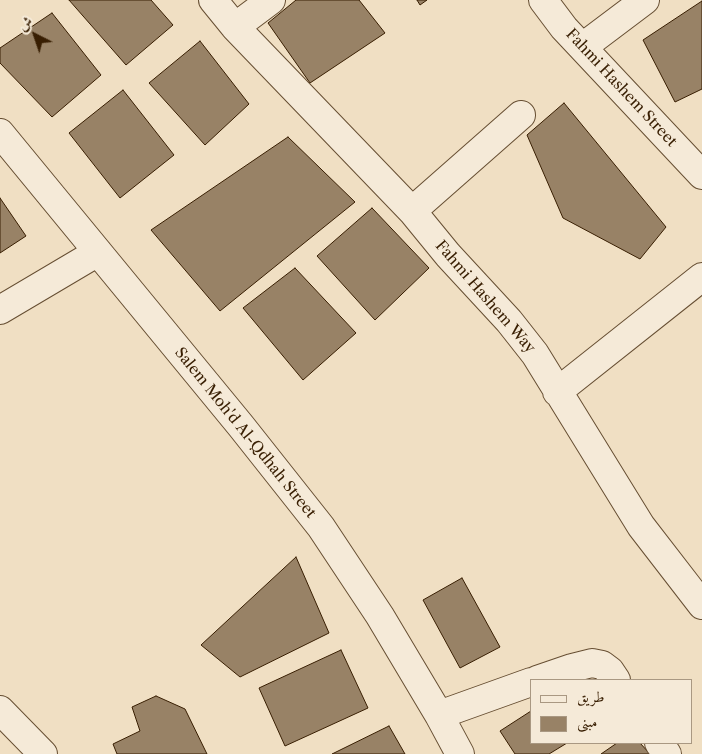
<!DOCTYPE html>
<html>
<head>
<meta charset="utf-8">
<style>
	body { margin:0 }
	#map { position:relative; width:702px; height:754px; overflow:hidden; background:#f0dfc3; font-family:"Libre Caslon Text",Amiri,serif }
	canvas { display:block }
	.legend { position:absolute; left:530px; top:679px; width:162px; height:65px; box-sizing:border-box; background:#f5ead8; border:1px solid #a99882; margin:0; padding:6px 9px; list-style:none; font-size:15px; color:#381e02 }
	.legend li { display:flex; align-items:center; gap:10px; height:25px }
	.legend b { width:25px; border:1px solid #a99882 }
	.north { position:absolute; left:10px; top:10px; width:50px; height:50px; -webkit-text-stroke:4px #f5ead8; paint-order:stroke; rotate:319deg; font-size:14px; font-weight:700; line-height:20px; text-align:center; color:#381e02 }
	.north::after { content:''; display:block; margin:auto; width:18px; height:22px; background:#381e02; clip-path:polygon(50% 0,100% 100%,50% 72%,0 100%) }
</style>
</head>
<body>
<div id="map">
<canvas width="702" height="754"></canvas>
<ul class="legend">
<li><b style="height:6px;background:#f5ead8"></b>طريق</li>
<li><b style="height:14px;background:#988266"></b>مبنى</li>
</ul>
<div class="north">ش</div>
</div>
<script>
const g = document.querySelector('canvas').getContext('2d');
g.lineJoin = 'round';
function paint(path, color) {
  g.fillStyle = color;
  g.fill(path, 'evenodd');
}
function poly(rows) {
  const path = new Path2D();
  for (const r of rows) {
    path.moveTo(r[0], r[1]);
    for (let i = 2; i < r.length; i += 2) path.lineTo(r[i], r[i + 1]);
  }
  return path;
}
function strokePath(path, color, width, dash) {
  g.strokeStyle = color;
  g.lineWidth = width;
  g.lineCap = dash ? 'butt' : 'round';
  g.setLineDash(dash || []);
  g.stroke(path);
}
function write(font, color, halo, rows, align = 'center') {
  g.font = font + ' "Libre Caslon Text",serif';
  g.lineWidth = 5;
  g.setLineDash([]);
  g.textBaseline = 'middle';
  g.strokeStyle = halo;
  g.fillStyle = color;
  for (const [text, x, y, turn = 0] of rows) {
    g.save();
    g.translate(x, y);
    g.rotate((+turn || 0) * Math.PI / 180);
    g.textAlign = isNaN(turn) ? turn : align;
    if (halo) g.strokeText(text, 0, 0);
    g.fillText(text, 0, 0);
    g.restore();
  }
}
const building = poly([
	[69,0,151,0,173,25,126,65,69,0],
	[296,0,359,0,385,33,310,83,268,23,296,0],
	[417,0,427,0,420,5,417,0],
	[702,1,702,89,675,102,643,40,702,1],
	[52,13,101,75,52,117,0,63,0,48,52,13],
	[200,41,249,104,205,145,149,83,200,41],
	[123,90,174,155,120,198,69,133,123,90],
	[564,103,666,227,640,259,563,218,527,135,564,103],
	[288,137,355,202,220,311,151,230,288,137],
	[0,198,26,236,0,253,0,198],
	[372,208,429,268,375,320,317,256,372,208],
	[295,268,356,333,303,380,243,308,295,268],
	[296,557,329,633,240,677,201,645,296,557],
	[462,578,500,647,460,668,423,600,462,578],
	[341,650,368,708,285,746,259,688,341,650],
	[156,696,185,709,207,754,117,754,113,744,140,731,132,707,156,696],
	[531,711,531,743,567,743,549,754,515,754,500,731,531,711],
	[389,726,405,754,332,754,389,726],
	[617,743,640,743,650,754,601,754,617,743]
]);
const minor = poly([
	[213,0,235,27,412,211,448,255,509,321,535,354,641,526,702,605],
	[543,0,564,28,702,175],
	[235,27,271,0],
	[584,46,645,0],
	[0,133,241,426,321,527,380,616,439,715,460,754],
	[412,211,521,115],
	[0,310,98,252],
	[557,392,702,277],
	[537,680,572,668,592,663,602,665,610,671,616,680],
	[0,710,43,754],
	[439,715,531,682],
	[659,743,667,754]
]);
const streetNames = [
	["Fahmi Hashem Street",621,88,47],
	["Fahmi Hashem Way",485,297,49],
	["Salem Moh'd Al-Qdhah Street",245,433,51]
];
paint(building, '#988266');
strokePath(building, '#381e02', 1);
strokePath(minor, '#664e32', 30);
strokePath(minor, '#f5ead8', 28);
write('15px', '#381e02', '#f5ead8', streetNames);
</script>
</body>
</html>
